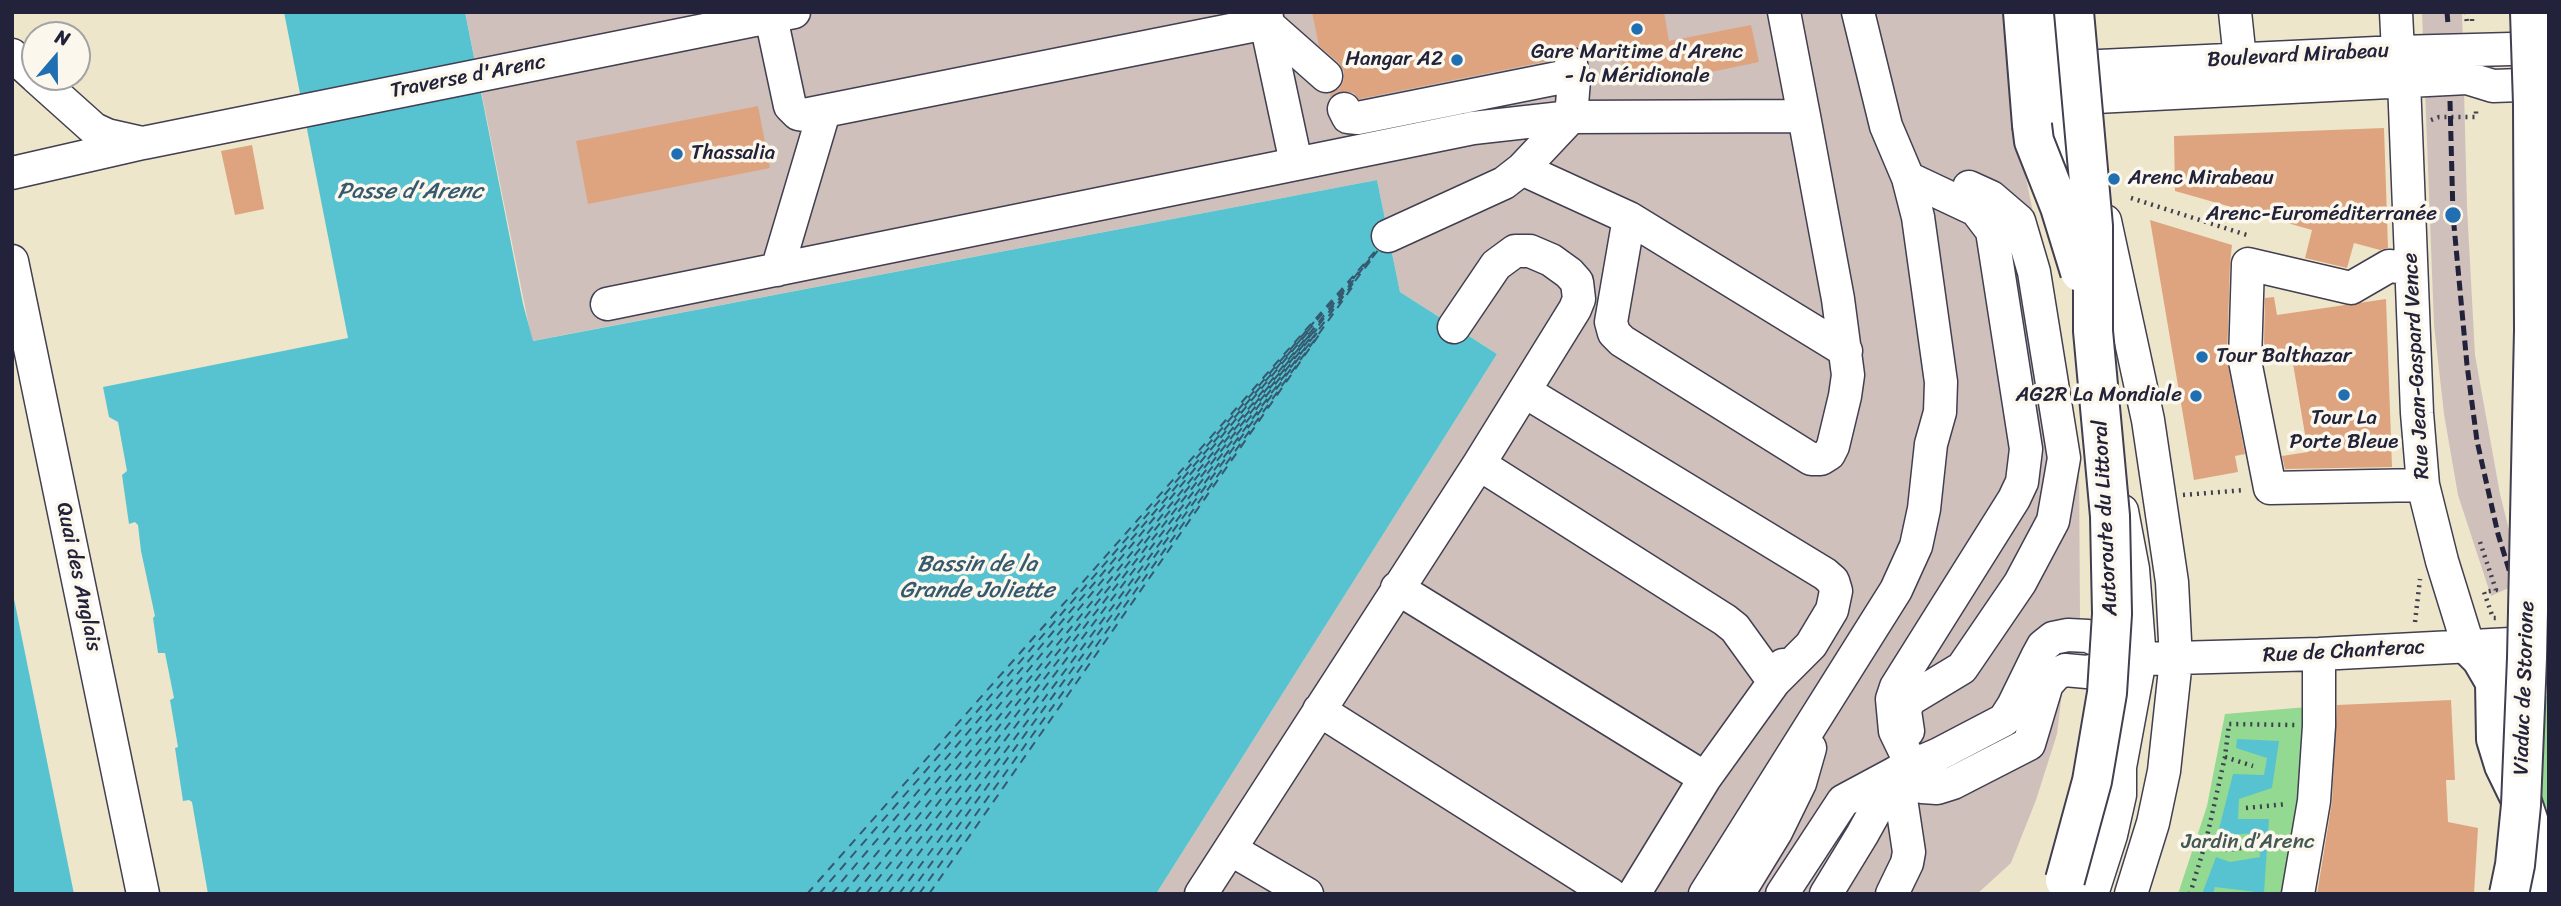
<!DOCTYPE html>
<html>
<head>
<meta charset="utf-8">
<style>
	body { margin:0 }
	#map { position:relative; width:2561px; height:906px; overflow:hidden; background:#eee6ca; font-family:Sriracha,sans-serif }
	canvas { display:block }
	.frame { position:absolute; inset:0; border:14px solid #22223b; pointer-events:none }
	.north { position:absolute; left:21px; top:21px; width:70px; height:70px; box-sizing:border-box; background:#fbf7ec; border:2px solid #a4a2a5; border-radius:50%; rotate:20deg; font-size:19px; font-weight:700; line-height:28px; text-align:center; color:#22223b }
	.north::after { content:''; display:block; margin:auto; width:24px; height:32px; background:#1f6fb2; clip-path:polygon(50% 0,100% 100%,50% 72%,0 100%) }
</style>
</head>
<body>
<div id="map">
<canvas width="2561" height="906"></canvas>
<div class="frame"></div>
<div class="north">N</div>
</div>
<script>
const g = document.querySelector('canvas').getContext('2d');
g.lineJoin = 'round';
function paint(path, color) {
  g.fillStyle = color;
  g.fill(path, 'evenodd');
}
function poly(rows) {
  const path = new Path2D();
  for (const r of rows) {
    path.moveTo(r[0], r[1]);
    for (let i = 2; i < r.length; i += 2) path.lineTo(r[i], r[i + 1]);
  }
  return path;
}
function strokePath(path, color, width, dash) {
  g.strokeStyle = color;
  g.lineWidth = width;
  g.lineCap = dash ? 'butt' : 'round';
  g.setLineDash(dash || []);
  g.stroke(path);
}
function write(font, color, halo, rows, align = 'center') {
  g.font = font + ' Sriracha,sans-serif';
  g.lineWidth = 7;
  g.setLineDash([]);
  g.textBaseline = 'middle';
  g.strokeStyle = halo;
  g.fillStyle = color;
  for (const [text, x, y, turn = 0] of rows) {
    g.save();
    g.translate(x, y);
    g.rotate((+turn || 0) * Math.PI / 180);
    g.textAlign = isNaN(turn) ? turn : align;
    if (halo) g.strokeText(text, 0, 0);
    g.fillText(text, 0, 0);
    g.restore();
  }
}
const industrial = poly([
	[465,12,2008,12,2016,130,2057,328,2079,463,2080,618,2071,619,2057,734,2036,800,2011,863,1977,894,1156,894,1497,354,1400,292,1377,180,532,341],
	[2422,12,2462,12,2467,207,2475,355,2500,494,2522,582,2491,596,2458,495,2444,414,2434,325]
]);
const green = poly([
	[2549,696,2549,814,2526,763,2515,698],
	[2307,707,2308,738,2289,894,2178,894,2207,806,2225,714]
]);
const water = poly([
	[284,12,465,12,523,304,533,341,1377,180,1400,292,1497,354,1156,894,208,894,192,802,189,800,183,801,175,748,178,747,170,700,174,698,165,653,158,653,153,618,155,616,141,551,138,525,135,522,129,524,122,475,127,471,118,422,109,417,103,387,348,338],
	[12,589,74,894,12,894],
	[2237,739,2279,741,2272,788,2239,799,2238,819,2269,819,2264,893,2215,887,2213,894,2202,894,2216,857,2230,862,2260,857,2258,833,2227,835,2219,829,2233,774,2264,775,2267,758,2236,748]
]);
const ferry = poly([
	[1372,258,1379,249],
	[1364,266,1374,254],
	[1353,279,1365,264],
	[1355,281,1371,260],
	[807,894,1378,248],
	[819,894,1314,322],
	[831,894,1351,280],
	[843,894,1313,326],
	[855,894,1352,281],
	[866,894,1315,328],
	[877,894,1363,268],
	[888,894,1317,329],
	[899,894,1354,282],
	[909,894,1317,333],
	[919,894,1353,286],
	[929,894,1321,332]
]);
const building = poly([
	[1312,12,1664,12,1669,41,1751,25,1759,62,1701,74,1700,69,1626,83,1621,55,1589,61,1584,52,1578,47,1568,46,1559,51,1553,60,1359,99,1354,93,1344,91,1336,92,1330,97,1330,94,1340,88,1344,80,1344,71,1338,62,1319,46],
	[758,106,770,168,588,204,576,141],
	[2384,128,2388,248,2380,250,2354,243,2347,268,2305,258,2312,230,2175,191,2174,136],
	[252,145,264,209,235,215,221,151],
	[2150,220,2232,245,2230,263,2227,360,2245,454,2235,456,2238,472,2194,480],
	[2274,297,2277,315,2386,299,2392,467,2285,469,2282,456,2308,452,2292,358,2272,361,2269,344,2265,345,2264,343,2265,298],
	[2451,700,2455,780,2446,780,2448,822,2478,828,2474,894,2317,894,2332,802,2337,705]
]);
const path = poly([
	[2466,12,2467,25],
	[2472,12,2472,25],
	[2431,120,2439,117,2476,117,2476,109],
	[2131,198,2250,236],
	[2183,495,2245,490],
	[2480,542,2496,590,2484,592,2493,618,2496,618],
	[2415,622,2420,579],
	[2225,757,2253,766],
	[2246,808,2287,804],
	[2206,841,2228,850,2248,847],
	[2190,894,2206,841,2225,757,2229,724,2295,725]
]);
const minor = poly([
	[2042,12,2056,132,2067,195],
	[2235,12,2240,59],
	[2396,12,2398,52],
	[771,17,790,106,798,114,804,115,1266,23,1326,76],
	[1267,17,1266,23,1296,163],
	[12,55,35,76],
	[2057,68,2398,52,2549,48],
	[36,77,94,129,107,135,138,142],
	[2404,81,2417,413,2423,485,2442,561,2468,645],
	[2057,99,2467,78,2493,86,2549,84],
	[1344,109,1348,117,1358,118,1573,75],
	[1522,169,1629,218,1611,322,1614,333,1622,341,1811,459,1821,459,1829,454,1833,446,1845,396,1848,375,1838,299,1804,116],
	[12,173,143,143,794,12],
	[1908,178,1976,210,1992,231,2026,449,2022,482,2014,499,1896,687,1892,699,1895,731,1922,787,1937,788,1953,783,2029,744,2047,684,2056,674,2065,670,2087,672,2140,659,2319,654,2549,642],
	[1629,218,1846,351],
	[2105,221,2148,420,2172,582,2176,660,2164,771,2153,823,2131,894],
	[1388,236,1504,183,1522,169,1571,117,1804,116,1784,12],
	[12,261,143,894],
	[2411,268,2389,266,2351,288,2248,264,2245,361,2270,488,2423,485],
	[777,270,824,112],
	[607,304,1473,128,1571,117,1574,80,1571,64],
	[1524,391,1825,574,1833,581,1836,591,1832,610,1811,645,1774,682,1705,778,1634,894],
	[1479,464,1725,620,1735,628,1774,682,1783,665],
	[1397,588,1705,778],
	[1319,710,1610,894],
	[1908,731,1905,711,1909,700,1962,668,2020,583,2053,521,2064,458,2034,272,2019,221,1991,197,1969,187],
	[1230,849,1307,894],
	[1201,894,1479,464,1575,309,1579,299,1577,282,1569,273,1551,260,1530,251,1515,251,1496,265,1454,327],
	[1705,894,1896,590,1916,546,1924,509,1931,444,1940,412,1941,382,1918,217,1908,178,1886,126,1858,12],
	[1738,894,1776,832,1800,783,1810,748],
	[1782,894,1843,801,1897,772],
	[1826,894,1862,835,1897,772],
	[1892,894,1907,863,1909,852,1897,772,1939,754,2004,720,2013,706,2037,657,2043,646,2053,638,2068,635,2088,636,2129,654],
	[2092,894,2111,835,2120,795,2120,767,2140,659,2133,569,2122,511],
	[2298,894,2314,801,2319,726,2319,654]
]);
const highway = poly([
	[2023,12,2032,125],
	[2527,643,2513,650,2502,665,2495,682,2496,739,2504,765,2522,802,2535,840,2542,894],
	[2468,645,2481,658,2495,682]
]);
const rail = poly([
	[2447,12,2448,24],
	[2450,101,2453,215,2467,365,2477,441,2498,534,2514,586]
]);
const highwayBridge = poly([
	[2032,125,2034,141,2060,207,2080,272],
	[2065,880,2092,781,2107,693,2112,614,2110,516,2093,331,2093,226,2074,12],
	[2509,894,2515,865,2521,805,2527,658,2534,330,2533,104,2530,12]
]);
const markers = [
	[1637,29,7,"#1f6fb2"],
	[1457,60,7,"#1f6fb2"],
	[677,154,7,"#1f6fb2"],
	[2114,179,7,"#1f6fb2"],
	[2453,215,9,"#1f6fb2"],
	[2202,357,7,"#1f6fb2"],
	[2344,395,7,"#1f6fb2"],
	[2196,396,7,"#1f6fb2"]
];
const poiNames = [
	["Gare Maritime d'Arenc",1637,53,"center"],
	["- la Méridionale",1637,77,"center"],
	["Hangar A2",1443,60],
	["Thassalia",691,154,"left"],
	["Arenc Mirabeau",2128,179,"left"],
	["Arenc-Euroméditerranée",2437,215],
	["Tour Balthazar",2216,357,"left"],
	["AG2R La Mondiale",2182,396],
	["Tour La",2344,419,"center"],
	["Porte Bleue",2344,443,"center"]
];
const streetNames = [
	["Boulevard Mirabeau",2298,56,-3],
	["Traverse d'Arenc",468,77,-11],
	["Rue Jean-Gaspard Vence",2417,366,-93],
	["Autoroute du Littoral",2106,518,-93],
	["Quai des Anglais",78,577,78],
	["Rue de Chanterac",2344,652,-3],
	["Viaduc de Storione",2525,688,-88]
];
const parkNames = [
	["Jardin d’Arenc",2248,843]
];
const waterNames = [
	["Passe d'Arenc",410,192],
	["Bassin de la",977,565],
	["Grande Joliette",977,591]
];
paint(industrial, '#cfc0bb');
paint(green, '#94d992');
paint(water, '#57c3d1');
strokePath(ferry, '#355a70', 2, [9, 7]);
paint(building, '#dea47f');
strokePath(minor, '#413f50', 35);
strokePath(highway, '#413f50', 42);
strokePath(path, '#413f50', 4.5, [2, 5]);
strokePath(minor, '#fff', 32);
strokePath(highway, '#fff', 38);
strokePath(rail, '#22223b', 5, [10, 5]);
strokePath(highwayBridge, '#413f50', 42, []);
strokePath(highwayBridge, '#fff', 38);
for (const [x, y, r, color] of markers) {
  const dot = new Path2D();
  dot.arc(x, y, r, 0, 2 * Math.PI);
  g.fillStyle = color;
  g.fill(dot);
  strokePath(dot, '#fbf7ec', 2.5);
}
write('21px', '#22223b', '#fbf7ec', poiNames, 'right');
write('21px', '#22223b', '#fbf7ec', streetNames);
write('21px', '#445955', '#fbf7ec', parkNames);
write('italic 23px', '#355a70', '#fbf7ec', waterNames);
</script>
</body>
</html>
